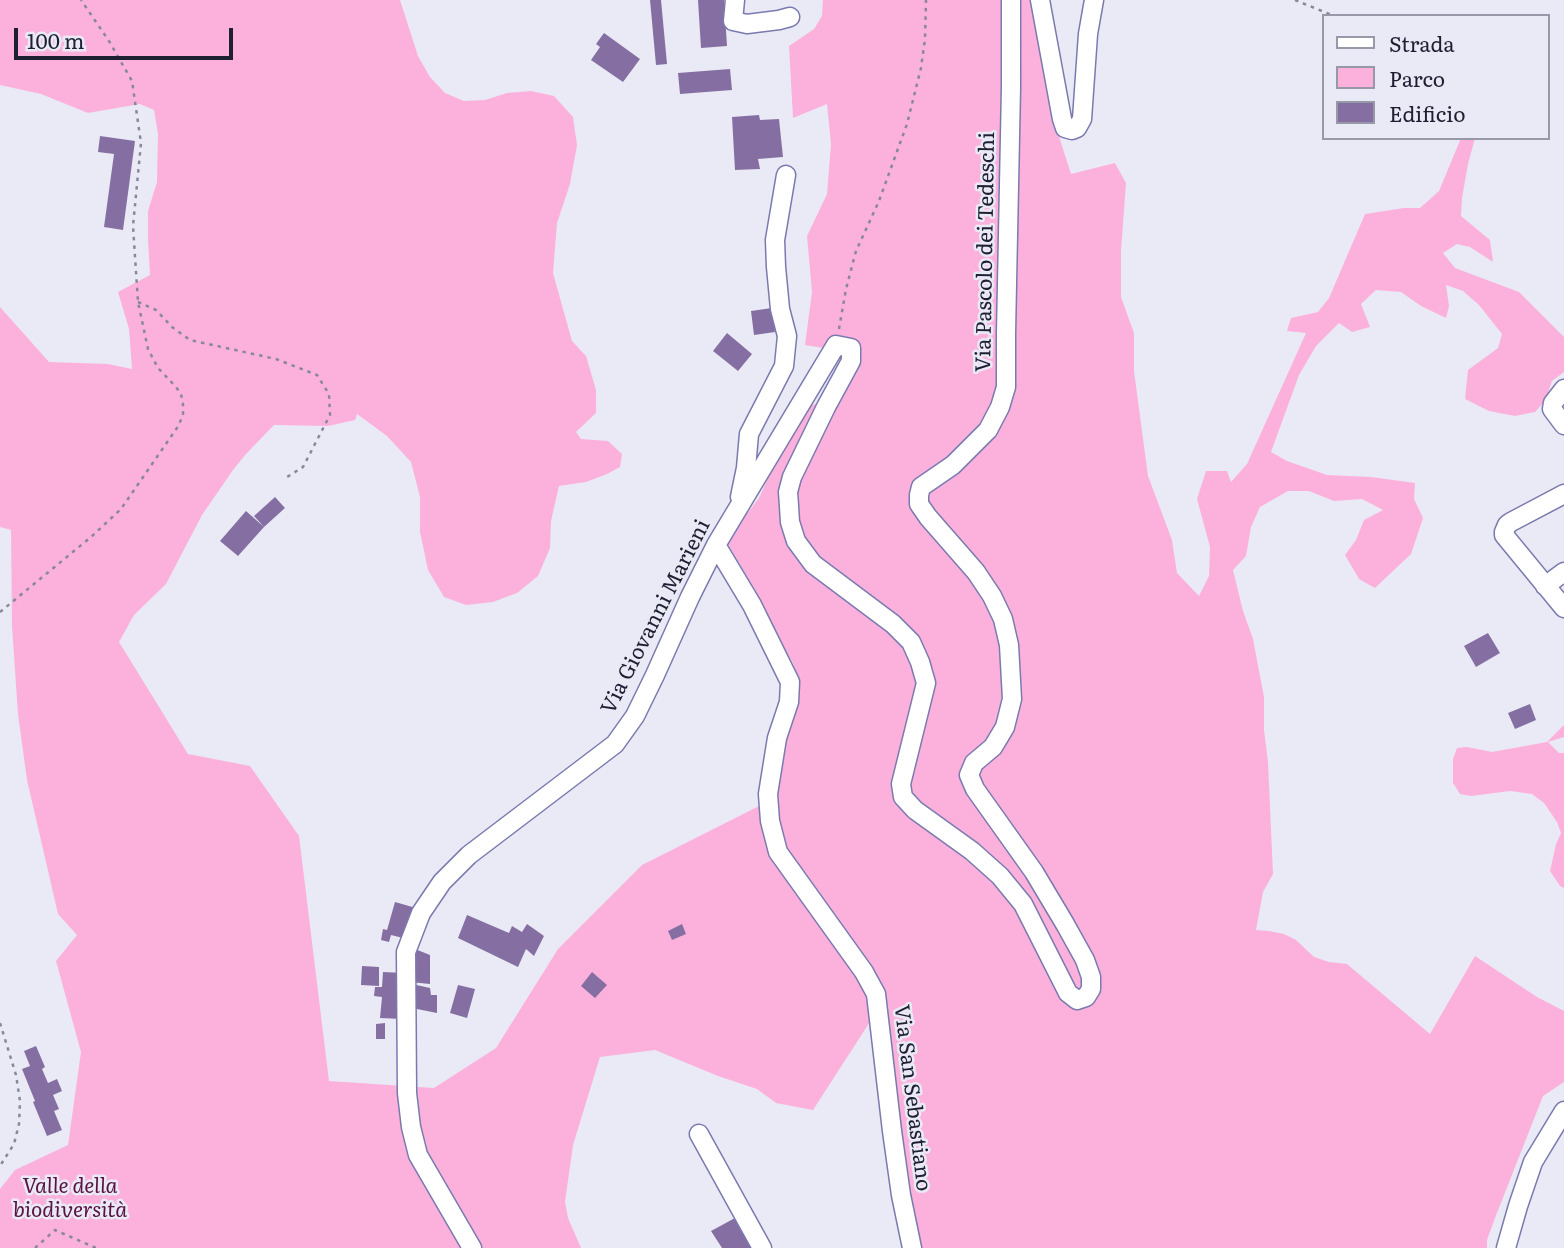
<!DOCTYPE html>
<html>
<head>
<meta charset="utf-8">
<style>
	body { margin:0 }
	#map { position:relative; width:1564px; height:1248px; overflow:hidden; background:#e9eaf5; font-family:Literata,serif }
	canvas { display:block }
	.legend { position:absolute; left:1322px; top:14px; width:228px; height:126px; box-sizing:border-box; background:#e9eaf5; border:2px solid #9899a8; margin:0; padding:9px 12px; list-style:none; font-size:21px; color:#1f1f34 }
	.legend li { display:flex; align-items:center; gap:14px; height:35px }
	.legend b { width:35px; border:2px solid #9899a8 }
	.scale { position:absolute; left:14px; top:28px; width:219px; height:32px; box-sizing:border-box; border:4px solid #1f1f34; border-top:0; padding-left:9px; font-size:21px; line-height:24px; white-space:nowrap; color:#1f1f34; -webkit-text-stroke:5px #e9eaf5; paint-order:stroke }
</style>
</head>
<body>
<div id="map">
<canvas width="1564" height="1248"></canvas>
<ul class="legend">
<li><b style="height:9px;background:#fff"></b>Strada</li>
<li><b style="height:19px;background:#fcb1dd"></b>Parco</li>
<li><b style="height:19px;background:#856fa2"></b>Edificio</li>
</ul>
<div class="scale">100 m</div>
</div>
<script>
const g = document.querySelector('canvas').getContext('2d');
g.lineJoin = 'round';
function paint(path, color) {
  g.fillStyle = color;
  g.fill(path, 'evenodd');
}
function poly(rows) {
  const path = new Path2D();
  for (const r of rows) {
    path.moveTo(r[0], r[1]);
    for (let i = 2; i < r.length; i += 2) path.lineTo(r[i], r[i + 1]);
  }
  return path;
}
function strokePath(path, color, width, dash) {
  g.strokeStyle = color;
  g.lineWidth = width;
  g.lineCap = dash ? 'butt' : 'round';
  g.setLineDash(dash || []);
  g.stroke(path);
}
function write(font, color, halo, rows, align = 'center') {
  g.font = font + ' Literata,serif';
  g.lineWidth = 5;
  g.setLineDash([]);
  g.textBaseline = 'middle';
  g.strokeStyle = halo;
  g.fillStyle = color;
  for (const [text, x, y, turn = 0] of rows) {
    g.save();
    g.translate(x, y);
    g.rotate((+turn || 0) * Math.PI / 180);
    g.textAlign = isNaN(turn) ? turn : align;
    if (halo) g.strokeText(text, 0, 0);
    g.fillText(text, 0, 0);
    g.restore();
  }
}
const green = poly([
	[0,0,400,0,418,56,430,77,445,93,464,101,485,100,507,93,531,91,554,96,573,117,577,145,570,184,557,223,553,273,572,341,586,356,596,390,596,413,576,432,581,439,608,441,622,454,620,467,607,474,586,482,559,486,551,521,550,548,538,576,517,593,493,602,466,605,444,597,428,570,420,532,420,497,411,462,387,436,357,414,355,420,328,426,274,425,246,454,233,470,202,515,166,584,134,615,119,642,188,754,250,766,299,836,329,1081,434,1088,496,1048,558,949,642,865,775,798,785,735,799,693,798,679,793,663,780,642,761,600,726,541,759,498,773,467,811,406,841,389,857,343,845,336,829,349,805,345,812,292,807,236,827,194,831,144,827,104,793,118,789,46,814,29,822,16,823,0,1036,0,1056,127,1071,174,1115,163,1126,183,1121,251,1121,297,1134,333,1134,371,1148,476,1172,540,1177,573,1199,596,1209,576,1210,547,1197,499,1206,471,1227,471,1231,482,1247,464,1306,333,1287,331,1291,318,1318,312,1329,298,1365,214,1404,208,1420,208,1439,191,1461,138,1475,138,1468,164,1462,198,1461,216,1490,240,1493,262,1470,247,1457,244,1443,253,1455,268,1519,292,1564,337,1564,372,1552,381,1545,401,1535,412,1515,416,1489,411,1465,399,1468,370,1498,348,1502,334,1479,305,1463,291,1446,285,1449,306,1446,318,1421,306,1401,292,1376,290,1361,304,1370,327,1352,332,1339,323,1316,346,1299,375,1271,452,1287,461,1327,475,1371,477,1415,483,1414,499,1423,518,1411,554,1375,588,1359,579,1345,555,1356,540,1364,520,1383,510,1362,499,1334,501,1309,491,1288,491,1260,507,1251,527,1246,556,1233,570,1243,611,1253,639,1264,697,1264,730,1268,762,1273,874,1263,892,1256,930,1269,931,1284,934,1296,940,1314,957,1329,962,1347,964,1430,1034,1475,956,1537,997,1564,1011,1564,1082,1543,1096,1495,1218,1487,1240,1487,1248,919,1248,904,1176,888,1033,886,997,813,1110,776,1103,757,1089,718,1076,655,1050,600,1057,573,1145,565,1202,568,1218,581,1248,0,1248,0,1189,15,1170,68,1145,81,1052,56,961,77,935,58,914,27,780,18,714,12,626,11,530,0,527,0,307,49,362,108,364,132,369,129,329,118,292,150,275,148,240,148,211,157,182,158,134,154,110,140,104,88,113,41,94,0,85],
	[1564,725,1564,737,1548,742,1559,753,1564,753,1564,888,1560,886,1550,871,1556,844,1561,833,1557,822,1544,803,1532,794,1510,791,1471,796,1460,794,1453,783,1453,759,1457,748,1467,747,1492,752,1547,742]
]);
const building = poly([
	[650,0,661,0,667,64,656,65],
	[698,0,724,0,727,46,701,48],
	[604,33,640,59,623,82,591,60,600,47,596,44],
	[730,69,732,90,680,94,678,73],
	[759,115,760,120,779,119,783,157,758,159,760,169,735,170,732,117],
	[100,136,135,141,123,230,104,227,114,154,98,152],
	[772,308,775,332,754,335,751,311],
	[727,333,752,354,738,371,713,351],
	[275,497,285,508,264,527,238,556,220,541,246,511,264,527,254,516],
	[1488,633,1500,653,1476,667,1464,646],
	[1530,704,1536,720,1515,729,1508,713],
	[395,902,416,908,407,939,391,935,389,942,381,940,383,929,387,930],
	[467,915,509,933,512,926,522,932,527,924,544,936,534,956,526,949,518,967,458,938],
	[682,924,686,934,672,940,668,931],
	[410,947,430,955,430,984,410,982],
	[362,966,379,967,379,986,361,985],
	[383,972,404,973,402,1019,380,1018,382,997,374,996,375,987,382,987],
	[592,972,607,985,595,998,581,986],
	[412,984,430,988,431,995,437,995,437,1013,412,1008],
	[458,985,475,989,467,1018,450,1013],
	[385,1023,385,1039,376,1039,376,1024],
	[36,1046,45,1067,42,1069,48,1083,57,1079,62,1091,53,1095,59,1109,54,1111,62,1130,47,1136,33,1102,35,1101,22,1069,30,1066,24,1051],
	[735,1218,752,1248,722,1248,711,1231]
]);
const path = poly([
	[1295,0,1334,16],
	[138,302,156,310,172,327,190,340,276,359,317,375,329,394,330,415,303,467,284,479],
	[839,329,846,289,856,251,879,201,907,124,921,68,925,39,926,0],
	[0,612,91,537,121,509,179,425,183,414,183,404,181,394,176,387,158,368,148,349,138,302,133,226,141,143,132,81,109,41,81,0],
	[0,1023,16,1075,20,1101,19,1124,14,1144,0,1166],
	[35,1248,55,1230,96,1248]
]);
const minor = poly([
	[735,0,733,21,747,24,779,20,790,17],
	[1040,0,1062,119,1065,128,1072,130,1077,128,1082,119,1088,34,1094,0],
	[1564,389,1553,403,1552,409,1564,425],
	[1564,494,1511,522,1507,525,1504,532,1504,535,1564,608],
	[740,497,746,468,749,434,784,366,787,336,780,309,776,267,775,240,786,175],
	[716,545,752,605,790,682,789,702,777,738,768,794,770,821,778,852,864,972,876,994,892,1131,901,1195,912,1248],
	[1545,586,1564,572],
	[699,1134,762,1248],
	[472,1248,418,1155,411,1127,407,1093,406,952,421,913,442,882,469,855,615,744,635,716,655,675,690,597,716,545,836,345,851,348,851,361,826,407,792,477,788,492,789,506,790,522,796,541,813,564,893,624,911,642,920,662,926,683,901,784,903,797,915,810,972,851,1000,876,1023,904,1068,993,1077,1000,1086,997,1091,989,1091,977,1085,960,1065,924,1034,872,975,789,969,775,974,763,993,747,1005,727,1012,699,1009,645,1003,619,992,596,976,572,928,517,919,504,919,495,921,487,953,465,988,430,1000,407,1006,387,1006,333,1011,87,1011,0],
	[1506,1248,1518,1206,1533,1162,1564,1111]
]);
const streetNames = [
	["Via Pascolo dei Tedeschi",986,252,-89],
	["Via Giovanni Marieni",656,617,-63],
	["Via San Sebastiano",912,1098,83]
];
const parkNames = [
	["Valle della",70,1187],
	["biodiversità",70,1211]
];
paint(green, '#fcb1dd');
paint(building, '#856fa2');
strokePath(minor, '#7a7aaf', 21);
strokePath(path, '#888898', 2.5, [3.5, 5]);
strokePath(minor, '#fff', 18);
write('21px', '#1f1f34', '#e9eaf5', streetNames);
write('italic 21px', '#591243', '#e9eaf5', parkNames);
</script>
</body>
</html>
